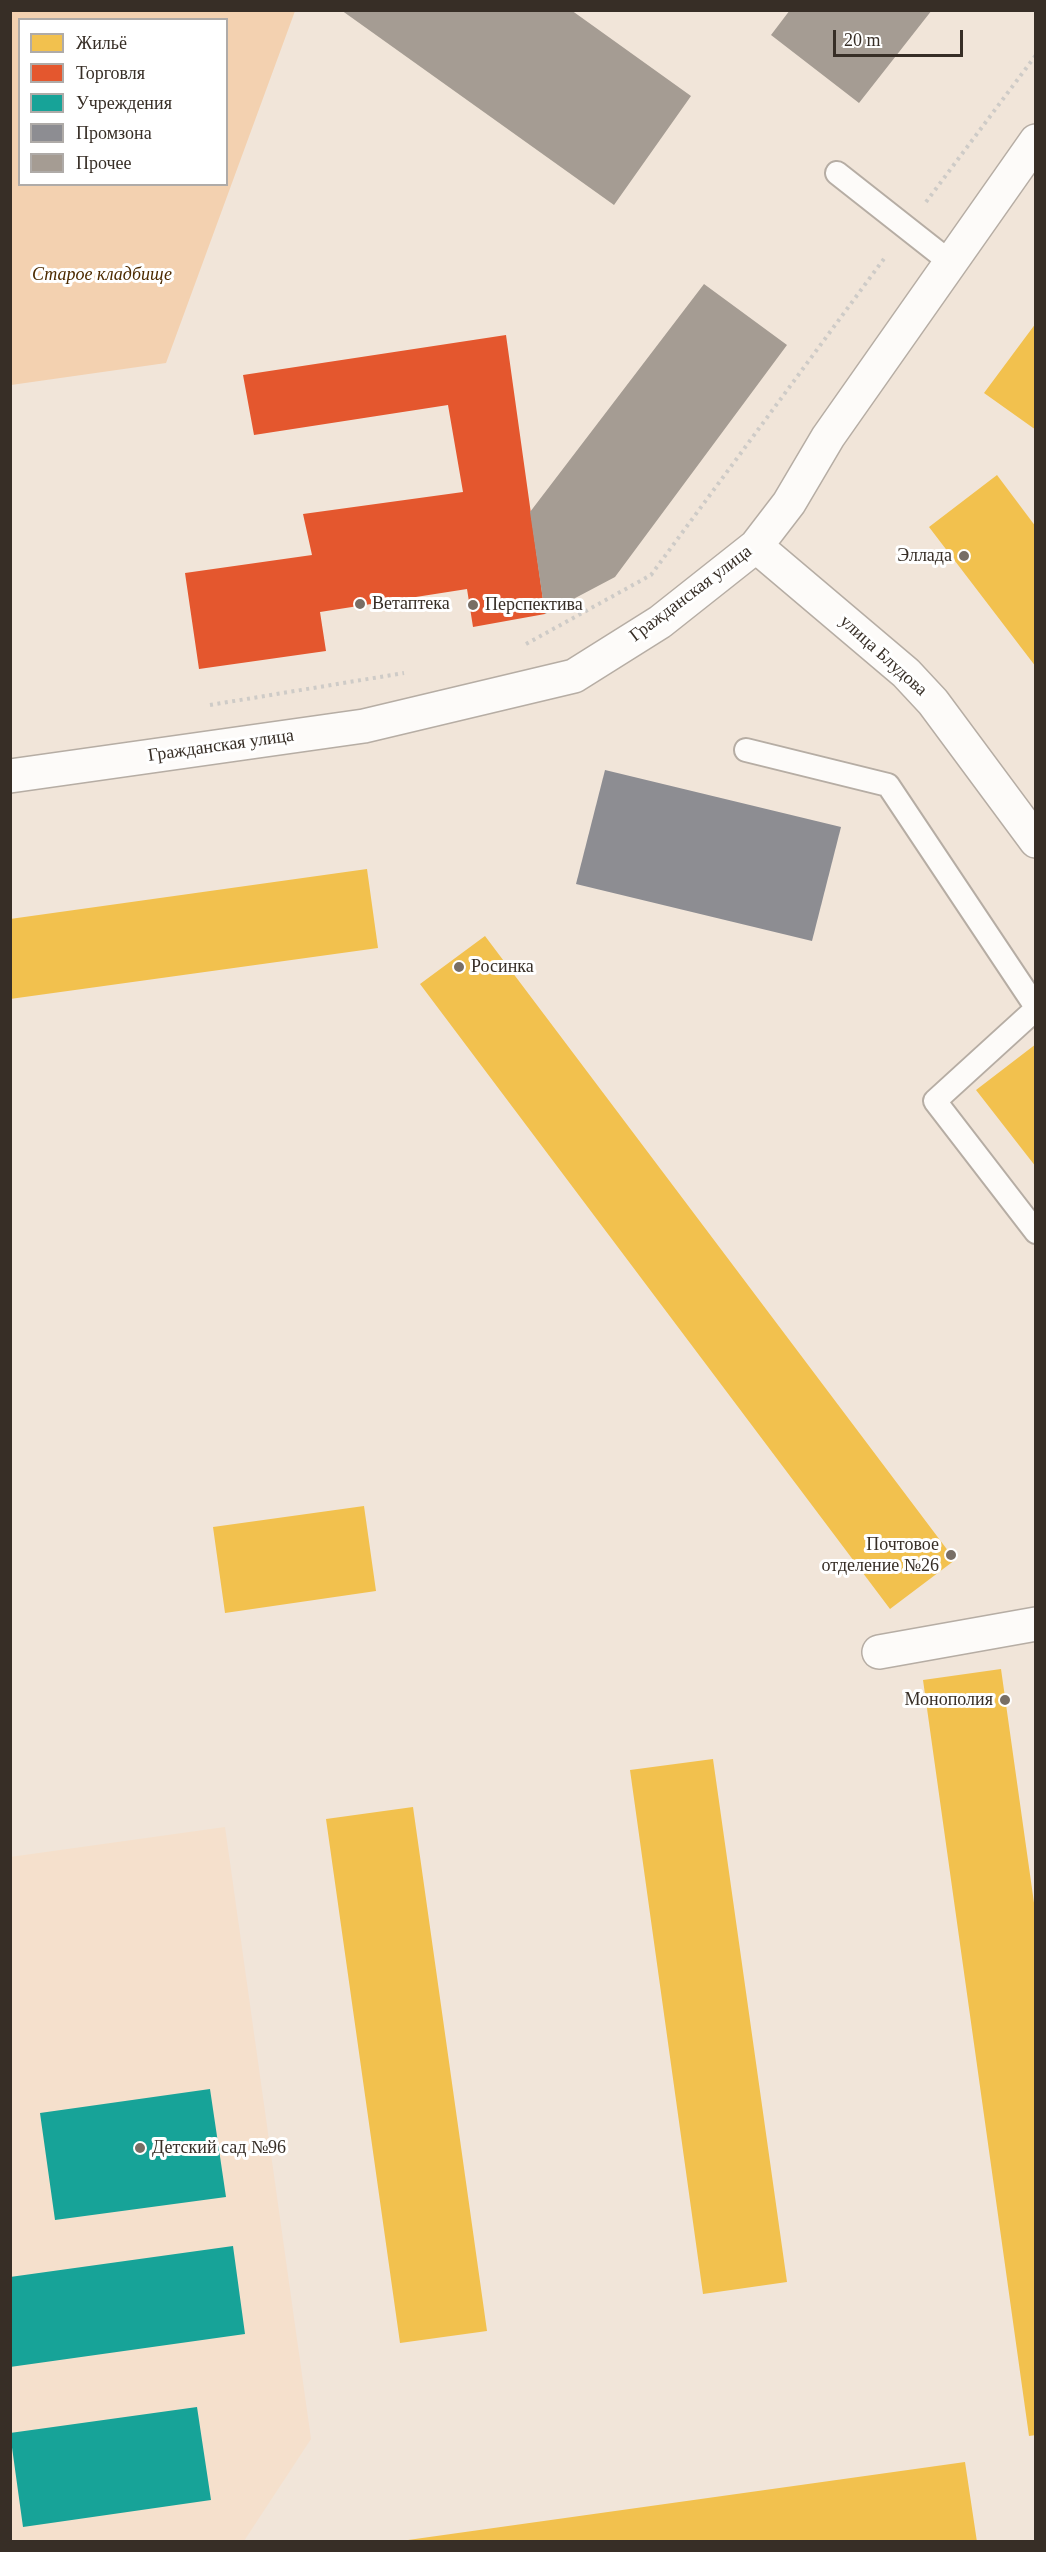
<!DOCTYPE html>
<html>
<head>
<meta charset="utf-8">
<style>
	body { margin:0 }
	#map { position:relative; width:1046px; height:2552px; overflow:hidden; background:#f1e5d9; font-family:"Times New Roman",serif }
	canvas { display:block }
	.frame { position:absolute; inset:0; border:12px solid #372e26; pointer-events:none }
	.legend { position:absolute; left:18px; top:18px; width:210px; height:168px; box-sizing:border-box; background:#fff; border:2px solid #afaba8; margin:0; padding:8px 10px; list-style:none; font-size:18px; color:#372e26 }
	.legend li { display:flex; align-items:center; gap:12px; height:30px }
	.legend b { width:30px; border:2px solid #afaba8 }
	.scale { position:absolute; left:833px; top:30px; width:130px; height:27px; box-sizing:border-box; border:3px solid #372e26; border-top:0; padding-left:8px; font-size:18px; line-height:21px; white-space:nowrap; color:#372e26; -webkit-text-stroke:4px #fff; paint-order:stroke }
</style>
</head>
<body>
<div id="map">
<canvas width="1046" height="2552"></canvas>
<div class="frame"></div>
<ul class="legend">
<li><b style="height:16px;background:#f2c14e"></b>Жильё</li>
<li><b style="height:16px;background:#e4572e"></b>Торговля</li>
<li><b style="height:16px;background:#17a398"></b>Учреждения</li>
<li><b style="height:16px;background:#8d8d92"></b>Промзона</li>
<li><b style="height:16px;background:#a59c93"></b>Прочее</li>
</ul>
<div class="scale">20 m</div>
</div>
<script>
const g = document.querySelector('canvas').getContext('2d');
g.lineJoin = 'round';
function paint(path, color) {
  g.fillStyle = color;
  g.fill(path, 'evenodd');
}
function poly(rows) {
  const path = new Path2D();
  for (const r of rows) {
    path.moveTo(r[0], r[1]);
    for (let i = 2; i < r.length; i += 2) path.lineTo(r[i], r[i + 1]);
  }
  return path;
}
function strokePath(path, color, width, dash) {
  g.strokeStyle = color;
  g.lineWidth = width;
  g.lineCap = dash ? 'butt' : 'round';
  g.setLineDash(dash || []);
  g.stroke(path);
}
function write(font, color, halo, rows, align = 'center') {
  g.font = font + ' "Times New Roman",serif';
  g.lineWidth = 6;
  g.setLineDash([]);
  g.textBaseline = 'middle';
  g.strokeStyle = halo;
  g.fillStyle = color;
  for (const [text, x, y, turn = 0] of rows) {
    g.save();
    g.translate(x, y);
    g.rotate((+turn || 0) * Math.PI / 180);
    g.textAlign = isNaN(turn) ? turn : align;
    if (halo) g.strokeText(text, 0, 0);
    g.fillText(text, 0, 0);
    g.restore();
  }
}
const built = poly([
	[225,1827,311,2439,244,2541,11,2541,10,1857]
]);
const green = poly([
	[10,11,295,11,166,363,11,385],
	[20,20,226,20,226,184,20,184]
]);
const homes = poly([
	[1036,323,1036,430,984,393],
	[997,475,1036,527,1036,667,929,527],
	[367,869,378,948,10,999,10,919],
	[485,936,955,1560,890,1609,420,984],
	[1036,1044,1036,1167,976,1090],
	[364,1506,376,1591,225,1613,213,1527],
	[1001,1669,1036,1917,1036,2435,1029,2436,923,1680],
	[713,1759,787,2282,703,2294,630,1770],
	[413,1807,487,2331,400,2343,326,1819],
	[965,2462,977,2542,408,2542,408,2540]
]);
const shops = poly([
	[506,335,545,614,473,627,467,589,320,612,326,651,199,669,185,573,312,555,303,514,463,492,448,405,254,435,243,375]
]);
const public = poly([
	[210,2089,226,2197,55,2220,40,2113],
	[233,2246,245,2334,10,2367,10,2277],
	[197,2407,211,2500,23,2527,10,2433]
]);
const industry = poly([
	[605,770,841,827,812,941,576,884]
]);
const building = poly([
	[341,10,571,10,691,96,614,205],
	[790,10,932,10,859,103,771,35],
	[704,284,787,345,615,577,545,614,530,512]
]);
const path = poly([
	[926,202,1036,55],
	[526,644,651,575,886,256],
	[210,705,404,673]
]);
const lane = poly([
	[837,173,950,262],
	[746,750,888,785,1036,1007],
	[1036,1009,935,1101,1036,1232]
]);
const street = poly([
	[756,546,906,673,933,702,1036,841],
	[10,776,364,726,574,676,660,622,756,546,789,503,828,437,1036,141],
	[879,1652,1036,1624]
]);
const markers = [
	[964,556,6,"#786e65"],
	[360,604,6,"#786e65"],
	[473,605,6,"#786e65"],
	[459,967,6,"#786e65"],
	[951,1555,6,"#786e65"],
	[1005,1700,6,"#786e65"],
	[140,2148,6,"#786e65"]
];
const parkNames = [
	["Старое кладбище",102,275]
];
const poiNames = [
	["Эллада",952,556,"right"],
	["Ветаптека",372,604],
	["Перспектива",485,605],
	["Росинка",471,967],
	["Почтовое",939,1545,"right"],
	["отделение №26",939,1566,"right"],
	["Монополия",993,1700,"right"],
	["Детский сад №96",152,2148]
];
const streetNames = [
	["Гражданская улица",691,594,-37],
	["улица Блудова",883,656,42],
	["Гражданская улица",221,746,-8]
];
paint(built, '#f5e0cc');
paint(green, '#f3d1b0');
paint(homes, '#f2c14e');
paint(shops, '#e4572e');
paint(public, '#17a398');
paint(industry, '#8d8d92');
paint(building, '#a59c93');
strokePath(lane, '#b6ada4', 26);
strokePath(street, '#b6ada4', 36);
strokePath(path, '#cecbc7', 4, [3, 4.5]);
strokePath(lane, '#fdfbf9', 22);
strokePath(street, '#fdfbf9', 33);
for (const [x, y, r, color] of markers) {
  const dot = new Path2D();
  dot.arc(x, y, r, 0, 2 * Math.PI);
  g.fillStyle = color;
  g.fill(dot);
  strokePath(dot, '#fff', 2);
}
write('italic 18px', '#4d2b00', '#fff', parkNames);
write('18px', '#372e26', '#fff', poiNames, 'left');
write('18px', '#372e26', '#fff', streetNames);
</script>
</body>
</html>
